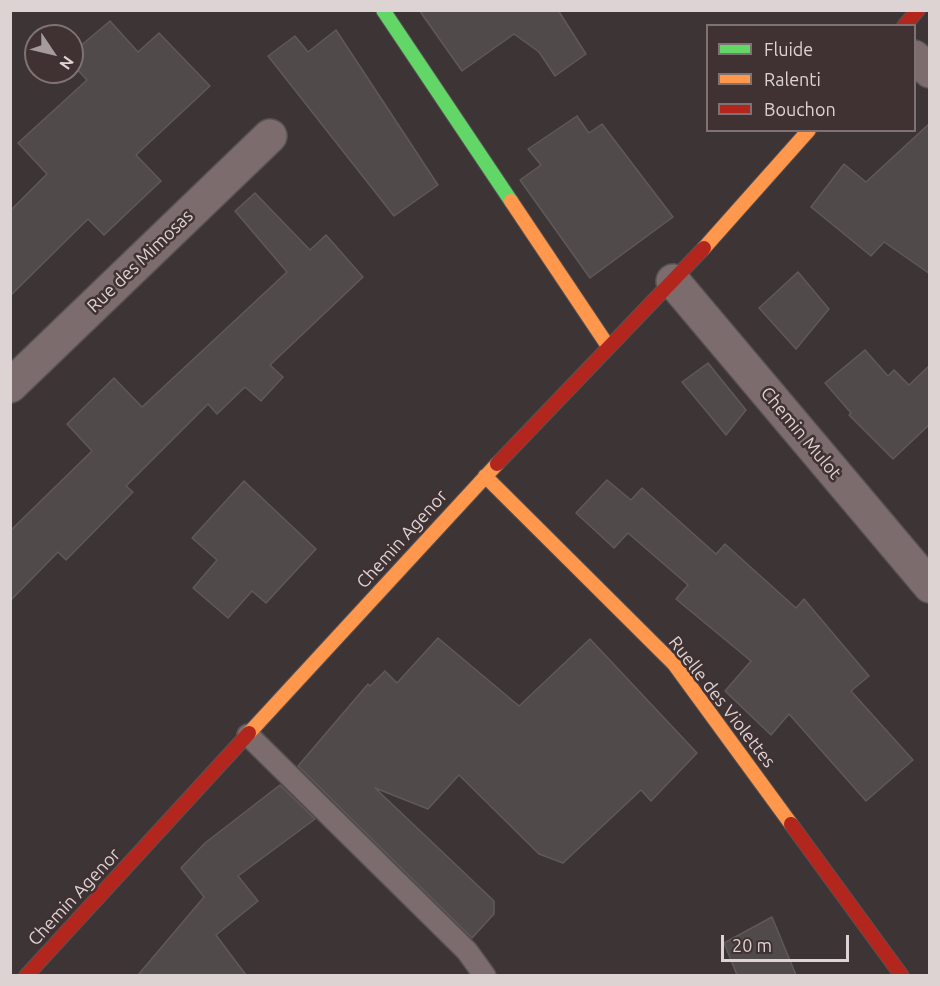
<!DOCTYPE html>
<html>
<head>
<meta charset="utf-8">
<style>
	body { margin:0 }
	#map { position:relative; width:940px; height:986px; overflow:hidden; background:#3c3435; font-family:Ubuntu,sans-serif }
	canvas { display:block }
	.frame { position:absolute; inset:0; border:12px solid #ddd3d3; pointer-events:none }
	.legend { position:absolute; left:706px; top:24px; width:210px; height:108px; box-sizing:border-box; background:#403132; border:2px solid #7f7272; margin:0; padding:8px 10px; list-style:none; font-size:18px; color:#ddd3d3 }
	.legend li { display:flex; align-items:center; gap:12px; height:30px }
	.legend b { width:30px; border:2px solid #7f7272 }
	.north { position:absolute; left:24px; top:24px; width:60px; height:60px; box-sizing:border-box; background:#403132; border:2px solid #7f7272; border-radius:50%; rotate:125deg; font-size:16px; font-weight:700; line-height:24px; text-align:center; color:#ddd3d3 }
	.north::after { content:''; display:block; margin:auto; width:21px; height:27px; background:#a59b9c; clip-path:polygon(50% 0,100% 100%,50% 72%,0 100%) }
	.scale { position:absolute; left:721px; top:935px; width:128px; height:27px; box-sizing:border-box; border:3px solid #ddd3d3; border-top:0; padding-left:8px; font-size:18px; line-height:21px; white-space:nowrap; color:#ddd3d3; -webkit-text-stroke:4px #403132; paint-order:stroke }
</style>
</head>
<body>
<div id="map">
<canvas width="940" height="986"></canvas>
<div class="frame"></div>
<ul class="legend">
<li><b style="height:8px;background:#63d668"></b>Fluide</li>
<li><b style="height:8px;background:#ff974d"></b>Ralenti</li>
<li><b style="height:8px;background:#b3261e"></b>Bouchon</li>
</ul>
<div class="north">N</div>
<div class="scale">20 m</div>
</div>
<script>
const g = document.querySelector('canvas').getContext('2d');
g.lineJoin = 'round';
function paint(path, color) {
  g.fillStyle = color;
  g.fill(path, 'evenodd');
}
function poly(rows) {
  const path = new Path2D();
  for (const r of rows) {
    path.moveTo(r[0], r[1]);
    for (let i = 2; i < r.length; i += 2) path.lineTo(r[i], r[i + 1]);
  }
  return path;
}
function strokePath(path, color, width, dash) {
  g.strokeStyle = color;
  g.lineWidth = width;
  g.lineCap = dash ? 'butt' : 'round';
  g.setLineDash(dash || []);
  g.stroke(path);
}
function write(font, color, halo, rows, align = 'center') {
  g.font = font + ' Ubuntu,sans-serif';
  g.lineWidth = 5;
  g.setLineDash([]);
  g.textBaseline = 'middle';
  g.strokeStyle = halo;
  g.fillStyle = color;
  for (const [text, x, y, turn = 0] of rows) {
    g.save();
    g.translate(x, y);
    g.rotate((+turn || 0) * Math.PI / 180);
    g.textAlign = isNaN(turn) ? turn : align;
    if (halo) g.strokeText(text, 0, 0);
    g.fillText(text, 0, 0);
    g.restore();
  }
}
const building = poly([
	[419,10,558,10,586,54,555,76,539,52,514,34,462,71,419,10],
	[110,21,138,52,159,33,210,86,136,155,161,181,104,235,88,219,10,296,10,211,47,174,18,143,87,80,72,64,72,53,110,21],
	[336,30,438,185,394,216,268,56,295,36,308,52,336,30],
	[577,116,589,133,602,124,673,217,590,278,520,180,541,165,528,149,577,116],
	[930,123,930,274,884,242,871,256,811,207,844,164,866,182,930,123],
	[255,193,310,250,326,235,363,277,270,365,283,377,261,401,245,387,217,414,208,404,126,486,133,492,66,560,58,552,10,601,10,531,92,451,67,424,114,378,142,407,287,272,235,211,255,193],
	[798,272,829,309,796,349,759,308,798,272],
	[865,350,888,376,894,370,909,385,930,365,930,424,893,459,849,415,851,413,825,383,865,350],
	[708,363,746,410,726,435,682,382,708,363],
	[607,480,631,500,642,488,716,554,725,544,796,608,804,599,869,676,851,691,913,760,866,801,789,714,771,735,725,691,751,661,676,599,688,585,628,533,614,548,576,513,607,480],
	[244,481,316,549,266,603,252,591,228,618,193,588,217,560,192,538,244,481],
	[438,638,519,706,590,639,697,753,651,801,641,790,563,863,539,854,459,775,428,809,375,788,494,901,494,914,472,938,298,766,368,684,370,686,385,671,397,683,438,638],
	[280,785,315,819,238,876,258,901,216,935,246,975,138,975,204,897,181,868,205,843,280,785],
	[772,917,796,975,737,975,724,943,772,917]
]);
const lane = poly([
	[248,735,467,951,485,976]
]);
const street = poly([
	[914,57,930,71],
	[673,281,930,586],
	[10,386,270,136]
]);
const fast = poly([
	[383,10,511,201]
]);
const slow = poly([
	[511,201,608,346],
	[704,248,809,130],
	[485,476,674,664,791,824],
	[249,733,497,464]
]);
const jam = poly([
	[904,26,918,10],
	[497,464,704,248],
	[791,824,902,976],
	[26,976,249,733]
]);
const streetNames = [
	["Rue des Mimosas",140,261,-44],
	["Chemin Mulot",801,433,50],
	["Chemin Agenor",402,539,-48],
	["Ruelle des Violettes",722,702,52],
	["Chemin Agenor",74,897,-47]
];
paint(building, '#514a4a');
strokePath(building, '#605959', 1.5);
strokePath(lane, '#585152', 24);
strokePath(street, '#585152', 36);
strokePath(fast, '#585152', 16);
strokePath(slow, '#585152', 16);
strokePath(jam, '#585152', 16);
strokePath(lane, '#7c6c6d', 21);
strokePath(street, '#7c6c6d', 33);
strokePath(fast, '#63d668', 14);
strokePath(slow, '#ff974d', 14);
strokePath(jam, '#b3261e', 14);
write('18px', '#ddd3d3', '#403132', streetNames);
</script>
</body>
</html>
